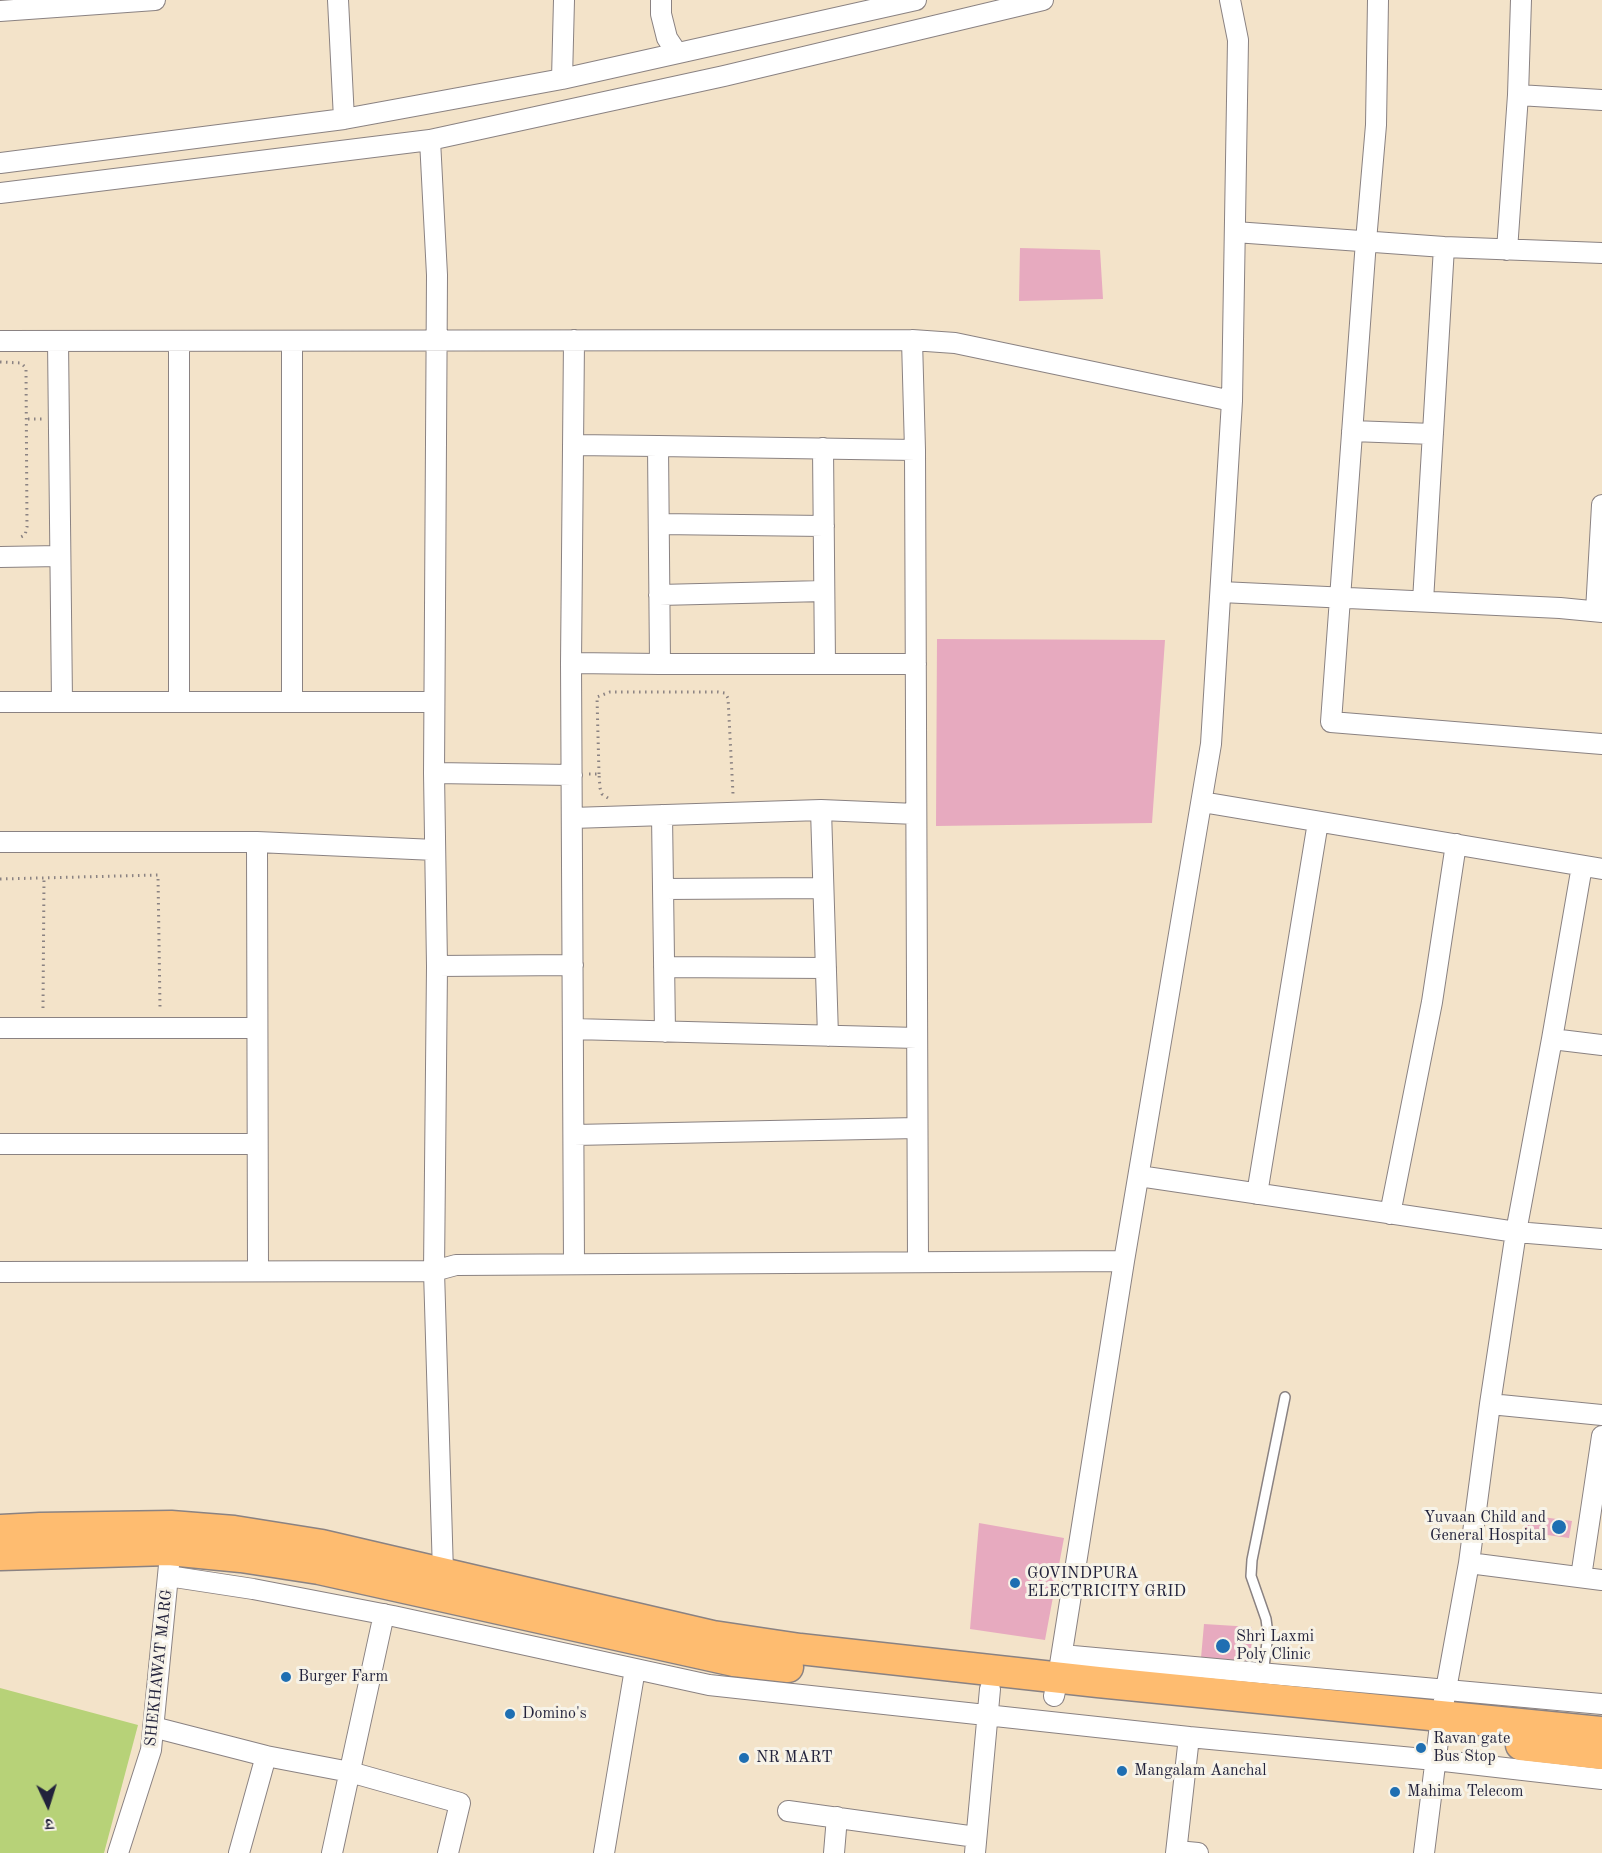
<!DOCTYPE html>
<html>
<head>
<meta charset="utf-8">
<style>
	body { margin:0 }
	#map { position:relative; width:1602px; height:1853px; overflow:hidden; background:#f3e3c9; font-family:"Old Standard TT","Noto Serif Devanagari",serif }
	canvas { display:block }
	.north { position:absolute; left:18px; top:1775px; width:60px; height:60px; -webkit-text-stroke:4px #f7f3e8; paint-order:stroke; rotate:176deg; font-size:16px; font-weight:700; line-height:24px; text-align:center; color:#22223b }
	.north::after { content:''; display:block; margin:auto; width:21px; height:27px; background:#22223b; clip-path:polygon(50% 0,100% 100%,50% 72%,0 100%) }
</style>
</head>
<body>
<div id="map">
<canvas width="1602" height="1853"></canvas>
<div class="north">उ</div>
</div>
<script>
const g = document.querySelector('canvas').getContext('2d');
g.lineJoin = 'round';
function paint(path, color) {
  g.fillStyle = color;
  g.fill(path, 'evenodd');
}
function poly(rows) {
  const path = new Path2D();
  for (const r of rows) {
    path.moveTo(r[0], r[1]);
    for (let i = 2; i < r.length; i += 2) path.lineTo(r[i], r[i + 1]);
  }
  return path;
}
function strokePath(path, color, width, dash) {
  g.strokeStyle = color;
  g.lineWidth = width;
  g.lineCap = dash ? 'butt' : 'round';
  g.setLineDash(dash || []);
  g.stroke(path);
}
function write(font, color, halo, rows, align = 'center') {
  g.font = font + ' "Old Standard TT",serif';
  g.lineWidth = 6;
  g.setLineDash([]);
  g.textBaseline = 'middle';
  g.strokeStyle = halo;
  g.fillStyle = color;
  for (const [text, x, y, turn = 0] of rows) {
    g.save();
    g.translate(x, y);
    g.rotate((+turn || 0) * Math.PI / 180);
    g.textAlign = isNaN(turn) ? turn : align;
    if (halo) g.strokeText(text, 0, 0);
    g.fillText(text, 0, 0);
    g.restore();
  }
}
const green = poly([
	[0,1688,138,1725,104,1853,0,1853]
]);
const building = poly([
	[1020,248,1100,250,1103,299,1019,301],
	[937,639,1165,640,1152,823,936,826],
	[1527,1515,1572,1521,1569,1538,1525,1532],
	[979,1523,1064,1538,1045,1640,970,1629],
	[1204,1624,1252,1627,1251,1661,1201,1658]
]);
const path = poly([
	[0,362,21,363,26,368,27,527,25,535,19,538],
	[28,419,42,419],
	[589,774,599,774,600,788,602,794,608,798],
	[599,774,597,697,610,692,718,692,725,693,728,698,733,794],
	[0,879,158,875,160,1008,159,1008],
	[43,1008,44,878]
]);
const lane = poly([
	[1263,1675,1268,1634,1266,1619,1251,1576,1252,1560,1285,1397]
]);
const street = poly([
	[338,0,344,119],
	[661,0,661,14,667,38,677,53],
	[1378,0,1376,125,1366,241,1331,722,1602,744],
	[0,11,155,0],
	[562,79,564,0],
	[1518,95,1602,100],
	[430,140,437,275,434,773,437,966,434,1271,443,1573],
	[0,163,344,119,562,79,916,0],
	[0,193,430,140,724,76,1043,0],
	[1235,232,1444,247,1602,253],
	[1507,250,1518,95,1521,0],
	[574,340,571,663,574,1264],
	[912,340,955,343,1232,401],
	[0,341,912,340,915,450,918,1262],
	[58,341,62,702],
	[1352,431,1433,434],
	[573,445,658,446],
	[823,448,825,664],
	[659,524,824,526],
	[0,557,60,556],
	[1221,592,1560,608,1602,612],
	[659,595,824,591],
	[1423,601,1444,247],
	[1596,611,1602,505],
	[571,663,660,664,658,446,915,450],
	[660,664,916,664],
	[0,702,434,702],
	[179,702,179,341],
	[292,702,292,341],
	[434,773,572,775],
	[1202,802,1602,869],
	[662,815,665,1032],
	[572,818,821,810],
	[0,842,257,842,258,1271],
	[257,842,435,850],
	[663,889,823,888],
	[437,966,573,965],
	[664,967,826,968],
	[0,1028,257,1028],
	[573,1029,917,1038],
	[828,1036,821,810,916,814],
	[1552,1039,1602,1045],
	[574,1135,917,1128],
	[0,1144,257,1144],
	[1139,1176,1516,1232,1602,1239],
	[1257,1194,1318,822],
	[1390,1214,1432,1002,1456,844],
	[0,1272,434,1271,456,1265,1124,1261],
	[1490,1404,1516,1232,1552,1039,1582,866],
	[1469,1563,1602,1580],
	[168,1576,253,1589,393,1616,709,1685,1189,1737,1435,1760,1602,1779],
	[1581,1577,1602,1436],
	[1062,1655,1602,1704],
	[1054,1696,1058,1677,1124,1261,1211,744,1232,401,1238,40,1230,0],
	[153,1727,266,1756,350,1772,460,1803,448,1853],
	[788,1811,976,1837],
	[1177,1851,1198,1853],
	[118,1853,151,1750,169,1565],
	[239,1853,266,1756],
	[332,1853,384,1614],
	[604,1853,635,1669],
	[834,1853,837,1817],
	[975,1853,990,1689],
	[1176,1853,1189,1737],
	[1424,1853,1441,1717,1469,1563,1490,1404,1602,1415]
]);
const primary = poly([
	[0,1530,40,1528,171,1526,234,1531,322,1545,713,1636,800,1649,1098,1682,1602,1732],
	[0,1555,169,1550,241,1557,319,1569,734,1661,788,1667],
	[1521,1745,1602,1754]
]);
const markers = [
	[1559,1527,8,"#1f6fb2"],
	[1015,1583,6,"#1f6fb2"],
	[1223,1646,8,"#1f6fb2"],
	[286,1677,6,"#1f6fb2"],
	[510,1714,6,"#1f6fb2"],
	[1421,1748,6,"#1f6fb2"],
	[744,1758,6,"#1f6fb2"],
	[1122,1771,6,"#1f6fb2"],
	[1395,1792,6,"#1f6fb2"]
];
const poiNames = [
	["Yuvaan Child and",1546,1518,"right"],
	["General Hospital",1546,1536,"right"],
	["GOVINDPURA",1027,1574],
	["ELECTRICITY GRID",1027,1592],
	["Shri Laxmi",1236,1637],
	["Poly Clinic",1236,1655],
	["Burger Farm",298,1677],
	["Domino's",522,1714],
	["Ravan gate",1433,1739],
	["Bus Stop",1433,1757],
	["NR MART",756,1758],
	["Mangalam Aanchal",1134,1771],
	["Mahima Telecom",1407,1792]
];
const streetNames = [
	["SHEKHAWAT MARG",159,1668,-84]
];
paint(green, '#b7d278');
paint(building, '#e7aabf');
strokePath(lane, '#8a8282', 12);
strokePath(street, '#8a8282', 22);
strokePath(primary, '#8a8282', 33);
strokePath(path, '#8a8282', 3, [1.5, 4.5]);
strokePath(lane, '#fff', 9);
strokePath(street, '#fff', 20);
strokePath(primary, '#febc70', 30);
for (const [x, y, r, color] of markers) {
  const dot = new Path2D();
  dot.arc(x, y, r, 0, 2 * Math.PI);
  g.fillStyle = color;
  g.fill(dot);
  strokePath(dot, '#f7f3e8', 2);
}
write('16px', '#22223b', '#f7f3e8', poiNames, 'left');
write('16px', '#22223b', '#f7f3e8', streetNames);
</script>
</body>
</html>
